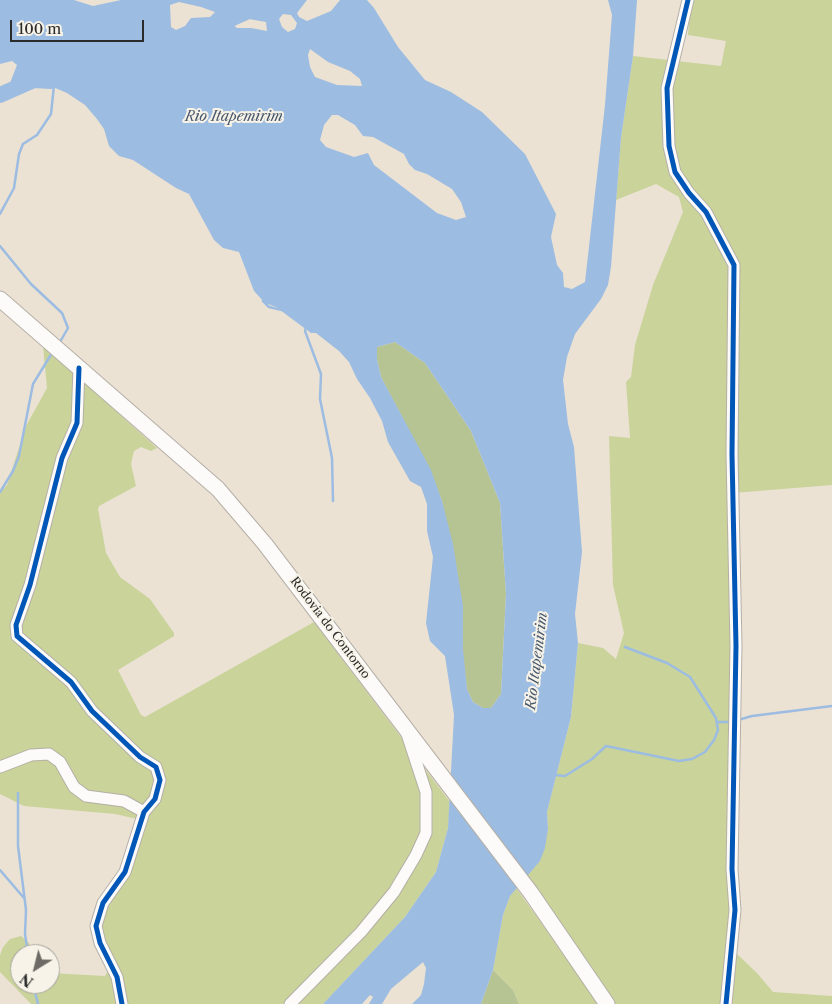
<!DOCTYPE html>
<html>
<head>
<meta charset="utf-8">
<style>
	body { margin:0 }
	#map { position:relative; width:832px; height:1004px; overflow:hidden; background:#ebe2d4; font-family:"Libre Caslon Text",serif }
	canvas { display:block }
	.north { position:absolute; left:10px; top:944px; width:50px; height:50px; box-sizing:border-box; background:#f7f3e8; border:1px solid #a5a39c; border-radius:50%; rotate:216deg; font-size:14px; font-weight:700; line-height:20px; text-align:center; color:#2b2b2b }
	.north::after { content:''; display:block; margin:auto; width:18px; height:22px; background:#6e6b66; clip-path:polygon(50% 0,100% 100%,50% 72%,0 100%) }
	.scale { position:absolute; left:10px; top:20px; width:134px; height:22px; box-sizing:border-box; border:2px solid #2b2b2b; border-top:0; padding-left:6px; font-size:15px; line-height:18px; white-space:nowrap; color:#2b2b2b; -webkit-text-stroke:4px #f7f3e8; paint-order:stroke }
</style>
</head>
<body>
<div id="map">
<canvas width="832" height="1004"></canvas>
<div class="north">N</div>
<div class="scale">100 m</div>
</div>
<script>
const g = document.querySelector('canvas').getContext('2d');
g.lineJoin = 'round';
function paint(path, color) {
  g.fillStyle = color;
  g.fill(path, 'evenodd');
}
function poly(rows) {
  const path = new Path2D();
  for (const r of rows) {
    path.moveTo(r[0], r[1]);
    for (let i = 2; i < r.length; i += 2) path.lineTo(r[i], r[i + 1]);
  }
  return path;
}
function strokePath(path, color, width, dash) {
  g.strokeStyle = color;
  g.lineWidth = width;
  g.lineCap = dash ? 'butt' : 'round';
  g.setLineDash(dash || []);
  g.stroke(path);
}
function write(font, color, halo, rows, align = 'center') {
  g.font = font + ' "Libre Caslon Text",serif';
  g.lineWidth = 4;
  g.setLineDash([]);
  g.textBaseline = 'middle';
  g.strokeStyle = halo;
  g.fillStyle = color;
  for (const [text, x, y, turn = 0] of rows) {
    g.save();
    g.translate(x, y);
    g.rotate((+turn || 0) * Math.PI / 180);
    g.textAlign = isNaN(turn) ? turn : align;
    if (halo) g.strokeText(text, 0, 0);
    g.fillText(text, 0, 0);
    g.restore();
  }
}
const green = poly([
	[691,0,832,0,832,485,733,493,729,931,737,954,757,973,773,992,832,996,832,1004,615,1004,525,876,540,861,548,829,547,812,571,717,578,643,603,648,616,659,624,633,613,585,609,436,630,438,626,382,631,377,635,345,653,285,683,212,679,197,656,184,616,200,621,138,633,56,721,66,726,41,688,35],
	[43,346,157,448,151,451,141,447,134,451,131,464,136,486,99,506,98,509,106,553,120,577,150,599,174,633,174,636,118,670,141,715,145,717,314,622,450,802,448,828,436,872,405,917,323,1004,31,1004,0,972,0,955,3,947,10,939,21,936,29,943,32,954,20,954,20,984,50,984,50,973,105,976,111,966,98,928,116,886,137,819,115,814,24,806,0,794,0,492,7,485,26,426,47,388],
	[516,888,535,914,598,1004,519,1004,513,990,493,970,503,915,510,896]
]);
const forest = poly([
	[395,342,425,363,471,431,500,503,506,594,501,694,491,708,483,708,473,702,467,689,442,501,430,470,381,377,377,359,377,347],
	[493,970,513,990,519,1004,481,1004]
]);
const water = poly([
	[0,0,74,0,93,6,121,0,307,0,297,13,299,17,307,21,331,11,340,0,367,0,374,8,398,47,425,80,451,92,482,112,525,154,556,214,551,237,557,265,563,273,564,287,572,289,585,282,605,105,612,15,608,0,637,0,633,56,621,138,611,267,608,285,601,299,575,334,567,357,563,380,568,424,574,447,582,552,575,614,578,643,571,717,547,812,548,829,545,848,540,861,510,896,503,915,493,970,481,1004,412,1004,421,995,424,984,426,968,423,962,391,989,382,1004,369,1004,373,997,370,995,362,1004,323,1004,405,917,436,872,448,828,454,715,445,656,430,641,426,623,433,557,427,531,427,504,421,487,410,481,388,442,382,421,370,398,357,379,349,362,339,351,316,333,311,333,276,307,265,303,254,291,239,252,223,248,214,240,189,194,176,188,133,160,119,156,109,146,104,129,97,119,85,105,67,93,48,85,28,81,0,98,0,91,10,83,17,65,12,61,0,64],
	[179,2,201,7,215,12,210,17,191,18,185,26,176,30,171,27,170,5],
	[239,14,245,21,249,19,266,22,267,31,251,28,237,28,232,24,232,16],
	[283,14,291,15,297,23,295,29,288,32,282,27,279,19],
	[310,49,328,62,350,71,360,79,362,86,337,85,315,77,310,67,308,55],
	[332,115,338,115,355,125,363,136,373,137,404,154,409,164,415,170,427,174,452,189,461,202,466,217,456,220,437,213,374,165,368,153,354,157,326,147,320,140,324,125],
	[395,342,425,363,471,431,500,503,506,594,501,694,491,708,483,708,473,702,467,689,463,649,463,606,453,544,442,501,431,470,381,377,377,359,377,347]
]);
const stream = poly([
	[0,214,14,188,19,154,23,144,37,135,51,114,54,85],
	[0,246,31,284,62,313,68,328,60,342],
	[263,301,269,307,282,310],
	[306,327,305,331,321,374,320,399,332,458,333,501],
	[0,492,13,471,19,456,33,384,52,353],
	[738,720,752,716,832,706],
	[717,722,730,722],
	[555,775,565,776,592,759,606,746,679,761,692,759,705,752,714,740,718,730,716,718,690,677,667,663,625,647],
	[18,793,18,846,26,910,25,934,28,954],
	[0,870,24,898],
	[33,984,38,1004]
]);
const river = poly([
	[213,27,257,7,288,0],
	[0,95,34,80,51,81]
]);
const minor = poly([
	[688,0,667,88,669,146,675,172,689,193,706,212,734,265,732,454,736,646,732,869,735,910,726,1004],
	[79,368,77,423,62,458,30,585,16,625,17,636,71,682,92,711,140,757,156,767,160,780,155,799,144,812,125,872,103,903,96,926,100,943,117,977,122,1004],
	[0,767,31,755,49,754,60,762,74,787,86,796,124,801,144,812],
	[290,1004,361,932,394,892,416,855,426,833,426,792,407,734]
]);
const major = poly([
	[0,299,218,489,265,544,531,893,607,1004]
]);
const cycleway = poly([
	[688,0,667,88,669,146,675,172,689,193,706,212,734,265,732,454,736,646,732,869,735,910,726,1004],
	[79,368,77,423,62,458,30,585,16,625,17,636,71,682,92,711,140,757,156,767,160,780,155,799,144,812,125,872,103,903,96,926,100,943,117,977,122,1004]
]);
const streetNames = [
	["Rodovia do Contorno",330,628,53]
];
const waterNames = [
	["Rio Itapemirim",234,117],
	["Rio Itapemirim",537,661,-83]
];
paint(green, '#c9d39a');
paint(forest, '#b6c494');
paint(water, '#9dbce1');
strokePath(stream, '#9dbce1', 2.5);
strokePath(river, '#9dbce1', 16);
strokePath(minor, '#b5afa7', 13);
strokePath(major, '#b5afa7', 17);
strokePath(minor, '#fcfbf9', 11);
strokePath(major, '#fcfbf9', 15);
strokePath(cycleway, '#0057b8', 5);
write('12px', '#2b2b2b', '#f7f3e8', streetNames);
write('italic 14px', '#47586c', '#f7f3e8', waterNames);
</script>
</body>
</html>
